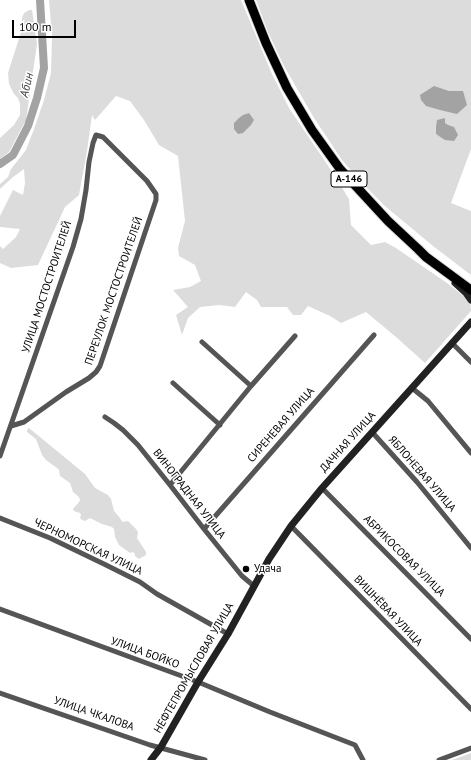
<!DOCTYPE html>
<html>
<head>
<meta charset="utf-8">
<style>
	body { margin:0 }
	#map { position:relative; width:471px; height:760px; overflow:hidden; background:#fff; font-family:"PT Sans",sans-serif }
	canvas { display:block }
	.scale { position:absolute; left:12px; top:20px; width:64px; height:18px; box-sizing:border-box; border:2px solid #000; border-top:0; padding-left:5px; font-size:12px; line-height:14px; white-space:nowrap; color:#000; -webkit-text-stroke:3px #fff; paint-order:stroke }
</style>
</head>
<body>
<div id="map">
<canvas width="471" height="760"></canvas>
<div class="scale">100 m</div>
</div>
<script>
const g = document.querySelector('canvas').getContext('2d');
g.lineJoin = 'round';
function paint(path, color) {
  g.fillStyle = color;
  g.fill(path, 'evenodd');
}
function poly(rows) {
  const path = new Path2D();
  for (const r of rows) {
    path.moveTo(r[0], r[1]);
    for (let i = 2; i < r.length; i += 2) path.lineTo(r[i], r[i + 1]);
  }
  return path;
}
function strokePath(path, color, width, dash) {
  g.strokeStyle = color;
  g.lineWidth = width;
  g.lineCap = dash ? 'butt' : 'round';
  g.setLineDash(dash || []);
  g.stroke(path);
}
function write(font, color, halo, rows, align = 'center') {
  g.font = font + ' "PT Sans",sans-serif';
  g.lineWidth = 3;
  g.setLineDash([]);
  g.textBaseline = 'middle';
  g.strokeStyle = halo;
  g.fillStyle = color;
  for (const [text, x, y, turn = 0] of rows) {
    g.save();
    g.translate(x, y);
    g.rotate((+turn || 0) * Math.PI / 180);
    g.textAlign = isNaN(turn) ? turn : align;
    if (halo) g.strokeText(text, 0, 0);
    g.fillText(text, 0, 0);
    g.restore();
  }
}
const green = poly([
	[49,0,241,0,272,74,289,108,333,173,349,199,351,225,371,245,385,242,396,248,447,283,470,301,471,311,425,363,396,337,366,312,341,323,330,316,308,306,301,315,293,315,287,307,261,307,257,300,246,292,235,307,219,305,200,307,188,318,182,335,176,315,188,307,173,290,190,287,201,281,195,265,179,256,178,248,185,221,178,156,159,145,144,120,130,101,116,96,95,120,92,115,87,151,79,195,65,207,38,265,11,268,0,263,0,246,3,249,16,237,20,229,0,227,0,216,13,190,23,195,25,183,24,169,13,177,0,189,0,184,8,177,11,169,26,150,34,129,44,100,51,73,52,36],
	[256,0,471,0,471,149,451,203,471,211,471,275,433,246,385,206,361,182,342,160,314,118,284,66,268,32],
	[29,10,32,10,37,44,26,120,9,152,0,159,0,138,14,125,20,115,20,104,18,98,14,94,9,84,8,73,22,29,22,18,24,13],
	[29,428,85,474,95,488,108,495,111,499,114,511,120,518,121,520,123,522,128,521,136,529,138,532,137,538,146,552,146,555,139,559,135,556,135,554,133,552,130,553,119,545,115,537,114,529,112,527,102,524,90,518,85,521,82,520,80,518,81,515,80,513,74,511,73,509,79,502,80,500,79,497,73,492,70,483,60,476,59,470,57,468,46,460,42,455,36,439,27,432,27,430],
	[471,753,471,760,452,760]
]);
const water = poly([
	[434,86,449,91,463,91,467,105,457,114,440,110,426,106,421,100,420,95],
	[249,113,254,120,251,125,243,133,238,134,234,129,234,123,239,118,243,115],
	[445,118,445,123,448,125,454,127,458,135,454,141,445,140,436,134,436,127,437,120]
]);
const river = poly([
	[0,164,13,155,28,126,37,98,44,68,40,0]
]);
const street = poly([
	[202,342,251,386],
	[452,343,471,362],
	[173,383,220,425],
	[412,388,428,401,471,453],
	[105,417,114,423,123,430,138,445,170,485,204,529,242,576,254,586],
	[372,432,417,482,471,548],
	[0,456,73,247,81,219,86,190,89,162,93,143,96,135,103,137,147,181,156,194,156,200,100,366,96,372,89,378,66,392,24,422,11,426],
	[170,485,251,386,295,336],
	[322,488,471,639],
	[0,518,50,538,106,565,140,582,157,594,228,634],
	[291,526,471,709],
	[204,529,374,335],
	[0,609,198,682,270,712,355,745,363,760],
	[0,693,150,745,205,760],
	[439,760,471,748]
]);
const secondary = poly([
	[455,283,466,293,471,300],
	[151,760,161,747,198,682,228,634,269,559,291,526,322,488,471,322]
]);
const highway = poly([
	[249,0,266,43,287,88,312,130,340,169,388,221,418,249,426,257,471,290]
]);
const markers = [
	[246,569,4,"#000"]
];
const shields = [
	[349,179,36]
];
const shieldNames = [
	["А-146",349,179]
];
const streetNames = [
	["УЛИЦА МОСТОСТРОИТЕЛЕЙ",47,287,-72],
	["ПЕРЕУЛОК МОСТОСТРОИТЕЛЕЙ",114,291,-71],
	["СИРЕНЕВАЯ УЛИЦА",281,425,-49],
	["ДАЧНАЯ УЛИЦА",348,442,-48],
	["ЯБЛОНЕВАЯ УЛИЦА",422,474,49],
	["ВИНОГРАДНАЯ УЛИЦА",189,494,52],
	["ЧЕРНОМОРСКАЯ УЛИЦА",88,547,25],
	["АБРИКОСОВАЯ УЛИЦА",404,556,45],
	["ВИШНЁВАЯ УЛИЦА",388,611,46],
	["УЛИЦА БОЙКО",145,653,20],
	["НЕФТЕПРОМЫСЛОВАЯ УЛИЦА",194,668,-60],
	["УЛИЦА ЧКАЛОВА",94,714,19]
];
const poiNames = [
	["Удача",254,569]
];
const waterNames = [
	["Абин",27,85,-77]
];
paint(green, '#dcdcdc');
paint(water, '#a3a3a3');
strokePath(river, '#a3a3a3', 8);
strokePath(highway, '#dbdbdb', 11);
strokePath(street, '#555', 5);
strokePath(secondary, '#222', 7);
strokePath(highway, '#000', 9);
for (const [x, y, r, color] of markers) {
  const dot = new Path2D();
  dot.arc(x, y, r, 0, 2 * Math.PI);
  g.fillStyle = color;
  g.fill(dot);
  strokePath(dot, '#fff', 1.5);
}
for (const [x, y, w] of shields) {
  const box = new Path2D();
  box.roundRect(x - w / 2, y - 8, w, 16, 3);
  g.fillStyle = '#fff';
  g.fill(box);
  strokePath(box, '#000', 1);
}
write('bold 10px', '#000', null, shieldNames);
write('11px', '#000', '#fff', streetNames);
write('11px', '#000', '#fff', poiNames, 'left');
write('italic 12px', '#444', '#fff', waterNames);
</script>
</body>
</html>
